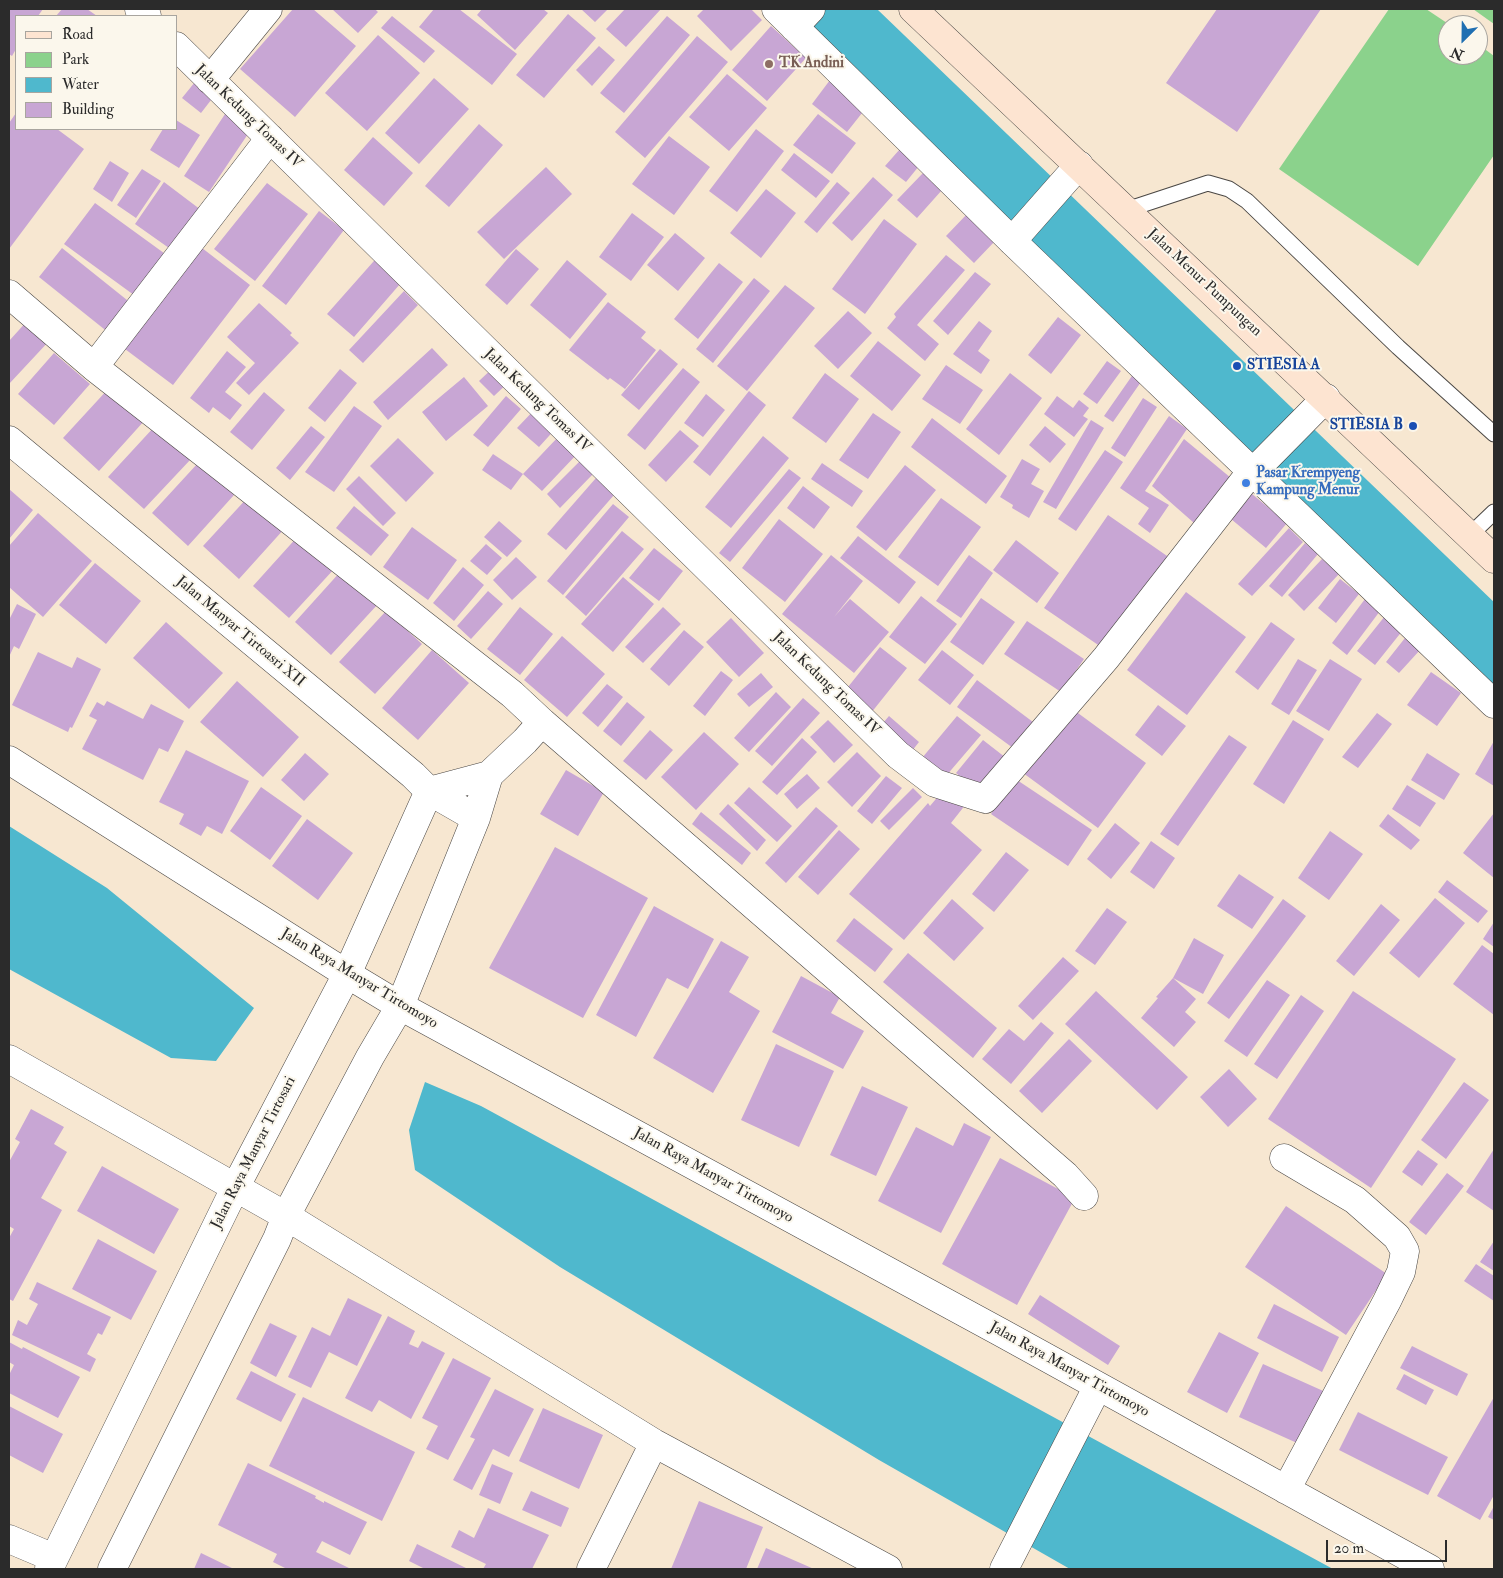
<!DOCTYPE html>
<html>
<head>
<meta charset="utf-8">
<style>
	body { margin:0 }
	#map { position:relative; width:1503px; height:1578px; overflow:hidden; background:#f7e7d1; font-family:"IM FELL Double Pica",serif }
	canvas { display:block }
	.frame { position:absolute; inset:0; border:10px solid #2b2b2b; pointer-events:none }
	.legend { position:absolute; left:15px; top:15px; width:162px; height:115px; box-sizing:border-box; background:#fbf7ec; border:1px solid #a8a59f; margin:0; padding:6px 9px; list-style:none; font-size:15px; color:#2b2b2b }
	.legend li { display:flex; align-items:center; gap:10px; height:25px }
	.legend b { width:25px; border:1px solid #a8a59f }
	.north { position:absolute; left:1438px; top:15px; width:50px; height:50px; box-sizing:border-box; background:#fbf7ec; border:1px solid #a8a59f; border-radius:50%; rotate:203deg; font-size:14px; font-weight:700; line-height:20px; text-align:center; color:#2b2b2b }
	.north::after { content:''; display:block; margin:auto; width:18px; height:22px; background:#1f6fb2; clip-path:polygon(50% 0,100% 100%,50% 72%,0 100%) }
	.scale { position:absolute; left:1326px; top:1540px; width:121px; height:22px; box-sizing:border-box; border:2px solid #2b2b2b; border-top:0; padding-left:6px; font-size:15px; line-height:18px; white-space:nowrap; color:#2b2b2b; -webkit-text-stroke:4px #fbf7ec; paint-order:stroke }
</style>
</head>
<body>
<div id="map">
<canvas width="1503" height="1578"></canvas>
<div class="frame"></div>
<ul class="legend">
<li><b style="height:6px;background:#fde4d1"></b>Road</li>
<li><b style="height:14px;background:#8bd28c"></b>Park</li>
<li><b style="height:14px;background:#4fb8cd"></b>Water</li>
<li><b style="height:14px;background:#c8a6d4"></b>Building</li>
</ul>
<div class="north">N</div>
<div class="scale">20 m</div>
</div>
<script>
const g = document.querySelector('canvas').getContext('2d');
g.lineJoin = 'round';
function paint(path, color) {
  g.fillStyle = color;
  g.fill(path, 'evenodd');
}
function poly(rows) {
  const path = new Path2D();
  for (const r of rows) {
    path.moveTo(r[0], r[1]);
    for (let i = 2; i < r.length; i += 2) path.lineTo(r[i], r[i + 1]);
  }
  return path;
}
function strokePath(path, color, width, dash) {
  g.strokeStyle = color;
  g.lineWidth = width;
  g.lineCap = dash ? 'butt' : 'round';
  g.setLineDash(dash || []);
  g.stroke(path);
}
function write(font, color, halo, rows, align = 'center') {
  g.font = font + ' "IM FELL Double Pica",serif';
  g.lineWidth = 4;
  g.setLineDash([]);
  g.textBaseline = 'middle';
  g.strokeStyle = halo;
  g.fillStyle = color;
  for (const [text, x, y, turn = 0] of rows) {
    g.save();
    g.translate(x, y);
    g.rotate((+turn || 0) * Math.PI / 180);
    g.textAlign = isNaN(turn) ? turn : align;
    if (halo) g.strokeText(text, 0, 0);
    g.fillText(text, 0, 0);
    g.restore();
  }
}
const green = poly([
	[1389,9,1426,9,1450,25,1448,25,1448,55,1478,55,1478,44,1494,56,1494,155,1418,266,1279,169],
	[1473,9,1494,9,1494,24]
]);
const water = poly([
	[9,826,107,888,254,1008,216,1061,171,1058,9,969],
	[425,1082,481,1106,1333,1569,1070,1569,879,1460,560,1267,415,1170,409,1130]
]);
const river = poly([
	[825,9,1494,652]
]);
const building = poly([
	[9,9,43,9,38,16,16,16,16,49,12,56,9,54],
	[62,9,87,9,97,16,56,16],
	[293,9,313,9,356,46,295,117,240,69],
	[332,9,375,9,378,12,358,33],
	[434,9,459,9,517,54,492,85,419,27],
	[482,9,543,9,548,13,515,50,477,15],
	[581,9,608,9,595,22],
	[625,9,661,9,626,47,606,29],
	[704,9,751,9,762,20,731,51,697,16],
	[1217,9,1321,9,1237,132,1166,83],
	[568,14,596,38,544,98,516,75],
	[392,16,435,51,424,63,381,28],
	[667,16,690,35,624,113,600,93],
	[771,26,806,58,767,101,732,70],
	[378,35,420,73,367,131,325,93],
	[697,36,728,62,645,158,615,132],
	[599,46,615,60,592,86,576,70],
	[727,74,767,108,729,151,689,117],
	[199,77,218,91,201,113,182,98],
	[434,78,469,109,419,164,385,133],
	[830,80,866,108,847,132,812,104],
	[229,108,254,125,209,192,184,176],
	[16,113,16,129,57,129,84,149,9,249,9,123],
	[818,114,856,143,832,174,793,145],
	[176,120,200,135,179,168,150,150,163,129,176,129],
	[479,124,503,145,449,207,425,186],
	[756,129,784,151,737,212,709,191],
	[669,136,710,167,674,215,632,184],
	[373,137,413,173,384,206,344,170],
	[900,149,919,166,906,182,885,166],
	[794,153,830,181,816,198,781,170],
	[110,161,129,173,112,202,93,189],
	[546,167,572,194,504,259,477,232],
	[142,169,161,181,136,218,117,205],
	[923,173,942,190,917,218,897,200],
	[873,177,893,195,852,241,832,223],
	[164,182,205,213,176,253,135,224],
	[837,182,850,193,817,233,804,222],
	[267,183,308,214,255,281,214,249],
	[766,189,796,213,761,258,730,233],
	[95,203,168,256,138,298,64,244],
	[319,211,344,230,286,305,262,286],
	[632,213,664,237,631,281,599,257],
	[968,213,996,240,974,263,946,236],
	[884,219,917,244,865,314,832,289],
	[675,233,705,258,678,291,647,265],
	[62,248,137,308,114,337,39,277],
	[202,248,250,285,173,385,125,349],
	[516,249,539,269,507,305,485,285],
	[381,253,407,276,354,337,327,314],
	[946,255,965,270,917,325,939,344,925,361,887,328,896,317,894,314],
	[567,260,607,294,570,339,530,305],
	[719,263,743,282,698,339,674,319],
	[975,272,991,284,948,335,933,321],
	[754,278,770,291,713,363,696,349],
	[785,285,815,308,747,391,717,366],
	[404,291,418,305,363,363,349,350],
	[608,302,646,332,641,338,656,350,625,389,610,378,608,380,569,350],
	[259,303,292,333,290,335,299,343,249,395,236,383,255,363,227,337],
	[848,311,872,333,838,369,814,346],
	[1058,317,1081,335,1051,374,1028,355],
	[28,320,50,340,9,384,9,341],
	[979,321,992,331,978,351,990,360,981,374,953,354],
	[878,341,921,375,892,411,850,376],
	[432,348,448,365,388,420,373,402],
	[660,349,678,364,639,410,621,395],
	[227,351,246,367,225,392,242,405,230,420,213,407,209,413,190,398],
	[54,353,90,384,54,425,18,394],
	[1107,361,1121,371,1097,404,1083,394],
	[496,365,511,380,494,396,479,381],
	[946,365,983,390,960,424,922,399],
	[683,368,700,382,645,450,627,435],
	[340,369,357,383,325,422,308,408],
	[825,373,859,399,826,443,792,418],
	[1010,373,1042,398,999,455,966,429],
	[1134,373,1143,379,1113,422,1104,416],
	[464,377,488,406,446,441,422,412],
	[109,388,145,420,99,471,63,438],
	[749,391,766,405,710,476,693,462],
	[264,392,285,410,252,450,230,432],
	[706,394,725,410,703,437,684,423],
	[506,396,521,409,488,447,473,435],
	[1057,396,1073,408,1079,400,1089,408,1083,416,1088,419,1074,437,1044,414],
	[1143,398,1157,407,1125,457,1111,448],
	[354,406,382,426,334,492,305,472],
	[537,407,558,426,539,447,517,428],
	[873,413,901,432,868,479,839,460],
	[1169,416,1187,429,1145,491,1169,505,1150,533,1138,524,1149,508,1120,488],
	[932,418,1007,476,986,504,911,447],
	[1091,420,1104,428,1056,509,1043,502],
	[155,426,191,459,144,509,108,477],
	[311,426,325,437,290,480,276,468],
	[1045,426,1066,444,1050,463,1029,445],
	[680,430,699,446,666,482,648,465],
	[559,436,578,453,542,491,523,474],
	[763,436,789,458,731,528,705,507],
	[398,438,434,473,406,502,370,466],
	[1184,439,1237,483,1202,530,1152,486],
	[1105,450,1123,462,1076,531,1058,519],
	[493,454,523,474,511,490,482,470],
	[1022,459,1040,469,1031,484,1044,491,1029,518,1012,508,1013,505,1000,497],
	[580,461,593,474,560,508,547,494],
	[198,463,234,495,188,546,152,513],
	[822,463,863,491,852,507,811,479],
	[905,465,936,490,886,551,856,527],
	[789,469,801,478,730,562,719,553],
	[359,476,396,513,383,526,346,489],
	[596,478,614,495,566,550,547,534],
	[803,486,830,507,814,529,787,508],
	[9,489,33,510,9,539],
	[1252,494,1287,523,1266,548,1231,519],
	[249,496,285,528,239,579,203,546],
	[941,498,981,527,938,586,898,557],
	[613,504,629,517,563,595,547,581],
	[354,506,389,535,371,556,336,528],
	[38,513,92,561,43,617,9,587,9,546],
	[1108,515,1170,558,1107,651,1044,608],
	[779,519,823,554,785,602,742,568],
	[499,521,522,541,507,557,484,537],
	[412,527,457,560,428,600,383,567],
	[1289,528,1303,542,1252,596,1238,584],
	[622,531,644,549,586,616,565,597],
	[299,535,335,568,289,618,253,586],
	[858,536,916,582,899,604,840,558],
	[1016,540,1059,573,1037,603,993,570],
	[1305,543,1318,554,1282,597,1269,586],
	[486,544,502,558,487,575,470,561],
	[654,548,683,571,659,601,629,578],
	[831,555,863,581,834,617,850,599,889,632,854,673,782,614],
	[969,555,993,573,961,618,936,601],
	[516,557,537,577,512,600,493,580],
	[1322,559,1339,574,1304,611,1288,595],
	[95,563,141,601,106,644,59,605],
	[463,567,484,585,454,621,433,603],
	[341,571,378,604,331,655,295,622],
	[623,577,654,604,613,652,581,624],
	[1340,579,1359,594,1336,623,1318,608],
	[488,591,503,604,471,639,457,626],
	[1186,592,1246,637,1187,715,1127,670],
	[921,596,957,624,925,664,889,637],
	[981,598,1015,622,983,665,950,642],
	[1365,599,1380,611,1347,655,1332,643],
	[17,604,36,614,19,649,14,646,9,657,9,620],
	[520,607,553,634,520,675,487,649],
	[663,607,681,624,643,663,625,647],
	[386,611,422,644,375,694,339,662],
	[1385,616,1403,630,1375,665,1357,651],
	[731,618,764,653,739,677,706,642],
	[1027,621,1084,659,1061,692,1004,654],
	[166,622,223,673,189,709,133,658],
	[1271,622,1295,639,1258,690,1235,672],
	[684,630,704,647,669,686,650,669],
	[562,636,605,674,567,717,524,680],
	[1405,638,1420,650,1399,673,1386,662],
	[880,647,907,668,871,713,844,692],
	[432,650,469,683,418,740,382,708],
	[942,650,974,675,950,705,918,680],
	[38,652,72,668,77,657,101,669,72,728,70,727,68,732,12,705],
	[1298,659,1317,670,1289,715,1271,704],
	[1330,659,1362,679,1329,731,1296,711],
	[721,671,733,680,705,716,693,706],
	[1431,672,1461,693,1437,726,1407,705],
	[761,673,773,687,749,707,737,694],
	[977,680,1033,722,1013,748,957,707],
	[237,681,299,737,263,777,200,722],
	[607,684,623,697,598,727,582,713],
	[776,692,791,707,749,752,734,738],
	[803,698,820,713,772,766,755,751],
	[107,701,143,719,151,704,184,721,168,752,159,748,143,780,82,749,97,720,89,716,97,702,104,706],
	[627,702,645,717,621,746,603,731],
	[1067,705,1146,763,1098,828,1019,770],
	[1158,705,1186,726,1162,756,1135,735],
	[1377,713,1392,724,1358,768,1342,757],
	[889,716,919,742,908,756,877,730],
	[957,716,981,735,940,783,917,764],
	[828,720,853,745,834,763,810,737],
	[1293,720,1324,739,1284,804,1253,784],
	[650,730,673,750,646,780,623,761],
	[704,732,739,764,696,810,661,777],
	[1229,735,1247,747,1178,846,1160,834],
	[802,738,817,752,777,795,762,782],
	[983,740,1010,761,983,795,956,773],
	[1494,741,1494,786,1475,774],
	[186,750,249,781,222,834,207,826,201,836,179,824,184,814,159,802],
	[857,752,881,776,852,807,827,782],
	[305,753,329,774,304,801,281,780],
	[1427,753,1460,774,1444,800,1411,780],
	[566,770,604,792,578,836,540,814],
	[807,774,820,788,797,809,784,794],
	[886,776,902,788,872,824,857,811],
	[1014,778,1092,830,1068,866,991,814],
	[1407,785,1436,803,1420,827,1392,809],
	[261,787,302,816,270,860,230,831],
	[749,787,792,826,777,842,734,803],
	[946,787,966,804,951,823,982,850,904,940,849,894,928,803,930,806],
	[913,788,922,797,889,830,880,821],
	[728,804,766,840,757,851,719,814],
	[816,807,838,826,786,883,765,863],
	[701,812,751,853,742,865,692,824],
	[1494,813,1494,878,1463,853],
	[1388,814,1420,840,1411,850,1379,826],
	[307,819,353,853,318,900,272,866],
	[1115,823,1140,843,1111,879,1087,859],
	[839,830,860,849,818,895,798,877],
	[1330,831,1363,854,1329,900,1298,878],
	[1151,841,1175,858,1154,889,1130,872],
	[555,847,648,898,583,1018,489,968],
	[1006,852,1029,870,994,912,972,894],
	[1239,874,1274,897,1252,929,1217,906],
	[1447,880,1488,911,1478,923,1438,892],
	[1435,898,1465,923,1419,978,1389,953],
	[952,899,984,928,954,961,923,933],
	[1283,899,1306,916,1229,1019,1207,1003],
	[1381,904,1400,920,1354,976,1336,961],
	[654,906,714,939,688,989,667,978,636,1037,596,1015],
	[1107,908,1127,922,1095,965,1075,951],
	[854,918,893,949,875,972,836,941],
	[1494,922,1494,947,1483,939],
	[1194,938,1224,955,1203,994,1173,978],
	[721,941,749,957,729,992,760,1011,713,1093,653,1058],
	[1482,945,1494,954,1494,1015,1453,984],
	[908,953,997,1028,973,1058,883,982],
	[1063,957,1079,971,1033,1020,1018,1006],
	[801,976,840,997,831,1013,864,1031,843,1069,772,1032],
	[1173,978,1196,999,1185,1012,1196,1022,1174,1047,1141,1018,1158,998,1156,997],
	[1267,980,1290,995,1247,1057,1224,1041],
	[1096,991,1188,1077,1157,1110,1065,1024],
	[1353,991,1456,1059,1371,1188,1268,1119],
	[1301,995,1324,1011,1277,1079,1254,1064],
	[1041,1022,1054,1033,1011,1084,982,1059,1009,1029,1024,1041],
	[1069,1039,1092,1061,1042,1113,1019,1091],
	[776,1044,834,1071,799,1147,741,1120],
	[1229,1069,1257,1099,1228,1127,1200,1097],
	[1464,1082,1489,1100,1446,1159,1421,1140],
	[862,1086,908,1107,876,1176,830,1155],
	[31,1109,64,1127,54,1144,67,1152,41,1198,62,1210,13,1301,9,1299,9,1238,14,1229,9,1226,9,1162,20,1142,15,1139],
	[964,1123,991,1137,941,1233,878,1201,916,1127,953,1146],
	[1494,1149,1494,1211,1466,1192],
	[1418,1150,1438,1164,1422,1186,1402,1172],
	[1000,1158,1075,1198,1017,1305,942,1264],
	[102,1166,179,1209,154,1254,77,1211],
	[1447,1173,1464,1186,1426,1235,1409,1222],
	[1286,1206,1387,1274,1346,1335,1245,1267],
	[98,1239,157,1271,131,1320,72,1289],
	[1494,1241,1494,1271,1480,1262],
	[1476,1264,1494,1276,1494,1301,1464,1281],
	[37,1282,111,1317,102,1335,98,1333,87,1354,96,1359,90,1372,12,1335,18,1320,27,1325,38,1304,29,1299],
	[1040,1295,1120,1346,1108,1365,1028,1314],
	[348,1298,382,1315,357,1366,329,1352,311,1388,288,1377,312,1327,330,1336],
	[1274,1304,1339,1337,1322,1372,1257,1338],
	[388,1316,415,1331,409,1344,418,1348,422,1341,445,1353,411,1419,379,1400,372,1412,345,1398],
	[270,1323,297,1336,276,1377,250,1363],
	[1219,1332,1259,1353,1227,1413,1187,1392],
	[9,1342,22,1349,23,1347,80,1377,58,1418,9,1393,9,1375,14,1365,9,1362],
	[1412,1346,1468,1374,1457,1396,1400,1368],
	[453,1358,491,1378,448,1460,426,1449,438,1426,422,1418],
	[1263,1364,1330,1394,1306,1447,1239,1417],
	[251,1371,296,1394,281,1422,236,1399],
	[1404,1374,1434,1390,1426,1405,1396,1389],
	[495,1389,534,1409,509,1457,493,1449,472,1490,453,1480,475,1439,470,1437],
	[303,1397,415,1452,382,1521,269,1466],
	[1494,1397,1494,1495,1480,1520,1437,1496],
	[9,1406,63,1434,43,1473,9,1455],
	[543,1408,603,1435,579,1489,519,1461],
	[1358,1412,1448,1457,1428,1495,1339,1450],
	[248,1463,316,1496,315,1498,324,1503,324,1501,367,1522,350,1555,322,1541,316,1552,351,1569,287,1569,273,1562,277,1554,218,1525],
	[492,1464,513,1473,500,1504,479,1495],
	[531,1491,569,1508,561,1527,522,1510],
	[699,1501,763,1527,746,1569,671,1569],
	[1494,1506,1494,1520,1488,1517],
	[488,1508,549,1535,532,1569,483,1569,486,1564,451,1547,459,1530,474,1538],
	[417,1544,468,1569,425,1569,409,1561],
	[766,1548,814,1569,757,1569],
	[201,1553,234,1569,194,1569]
]);
const lane = poly([
	[1126,210,1208,183,1229,189,1247,201,1398,347,1494,434],
	[1470,535,1494,512]
]);
const street = poly([
	[139,9,147,16],
	[776,9,1012,241,1494,704],
	[794,27,811,9],
	[176,46,898,755,935,783,985,799,1106,658,1244,481,1326,398],
	[210,80,268,9],
	[1012,241,1079,165],
	[9,294,94,367,512,694,542,722,1065,1175,1084,1196],
	[94,367,270,138],
	[9,440,413,775,429,791,476,818],
	[9,760,347,974,400,1006,1002,1333,1430,1569],
	[9,1059,286,1216,654,1443,888,1569],
	[1284,1158,1355,1200,1397,1237,1405,1251,1401,1272,1387,1301,1286,1490],
	[9,1539,54,1558],
	[49,1569,235,1188,347,974,429,791,489,775,525,741,542,722],
	[112,1569,277,1239,286,1216,370,1057,400,1006,476,818,489,775],
	[591,1569,654,1443],
	[1004,1569,1098,1386]
]);
const secondary = poly([
	[913,9,1494,559]
]);
const markers = [
	[769,64,5,"#8d6e63"],
	[1237,366,5,"#1a4fb4"],
	[1413,426,5,"#1a4fb4"],
	[1246,483,5,"#3f7fe0"]
];
const educationNames = [
	["TK Andini",779,64]
];
const streetNames = [
	["Jalan Kedung Tomas IV",248,117,44],
	["Jalan Menur Pumpungan",1204,283,43],
	["Jalan Kedung Tomas IV",537,401,44],
	["Jalan Manyar Tirtoasri XII",240,632,40],
	["Jalan Kedung Tomas IV",826,684,44],
	["Jalan Raya Manyar Tirtomoyo",359,979,31],
	["Jalan Raya Manyar Tirtosari",254,1153,-63],
	["Jalan Raya Manyar Tirtomoyo",713,1176,29],
	["Jalan Raya Manyar Tirtomoyo",1069,1370,29]
];
const transitNames = [
	["STIESIA A",1247,366],
	["STIESIA B",1403,426,"right"]
];
const shopNames = [
	["Pasar Krempyeng",1256,474],
	["Kampung Menur",1256,491]
];
paint(green, '#8bd28c');
paint(water, '#4fb8cd');
strokePath(river, '#4fb8cd', 72);
paint(building, '#c8a6d4');
strokePath(lane, '#4a4744', 17);
strokePath(street, '#4a4744', 29);
strokePath(secondary, '#4a4744', 29);
strokePath(lane, '#fff', 15);
strokePath(street, '#fff', 28);
strokePath(secondary, '#fde4d1', 28);
for (const [x, y, r, color] of markers) {
  const dot = new Path2D();
  dot.arc(x, y, r, 0, 2 * Math.PI);
  g.fillStyle = color;
  g.fill(dot);
  strokePath(dot, '#fbf7ec', 2);
}
write('bold 15px', '#785e54', '#fbf7ec', educationNames, 'left');
write('15px', '#2b2b2b', '#fbf7ec', streetNames);
write('bold 15px', '#164399', '#fbf7ec', transitNames, 'left');
write('bold 15px', '#366cbe', '#fbf7ec', shopNames, 'left');
</script>
</body>
</html>
